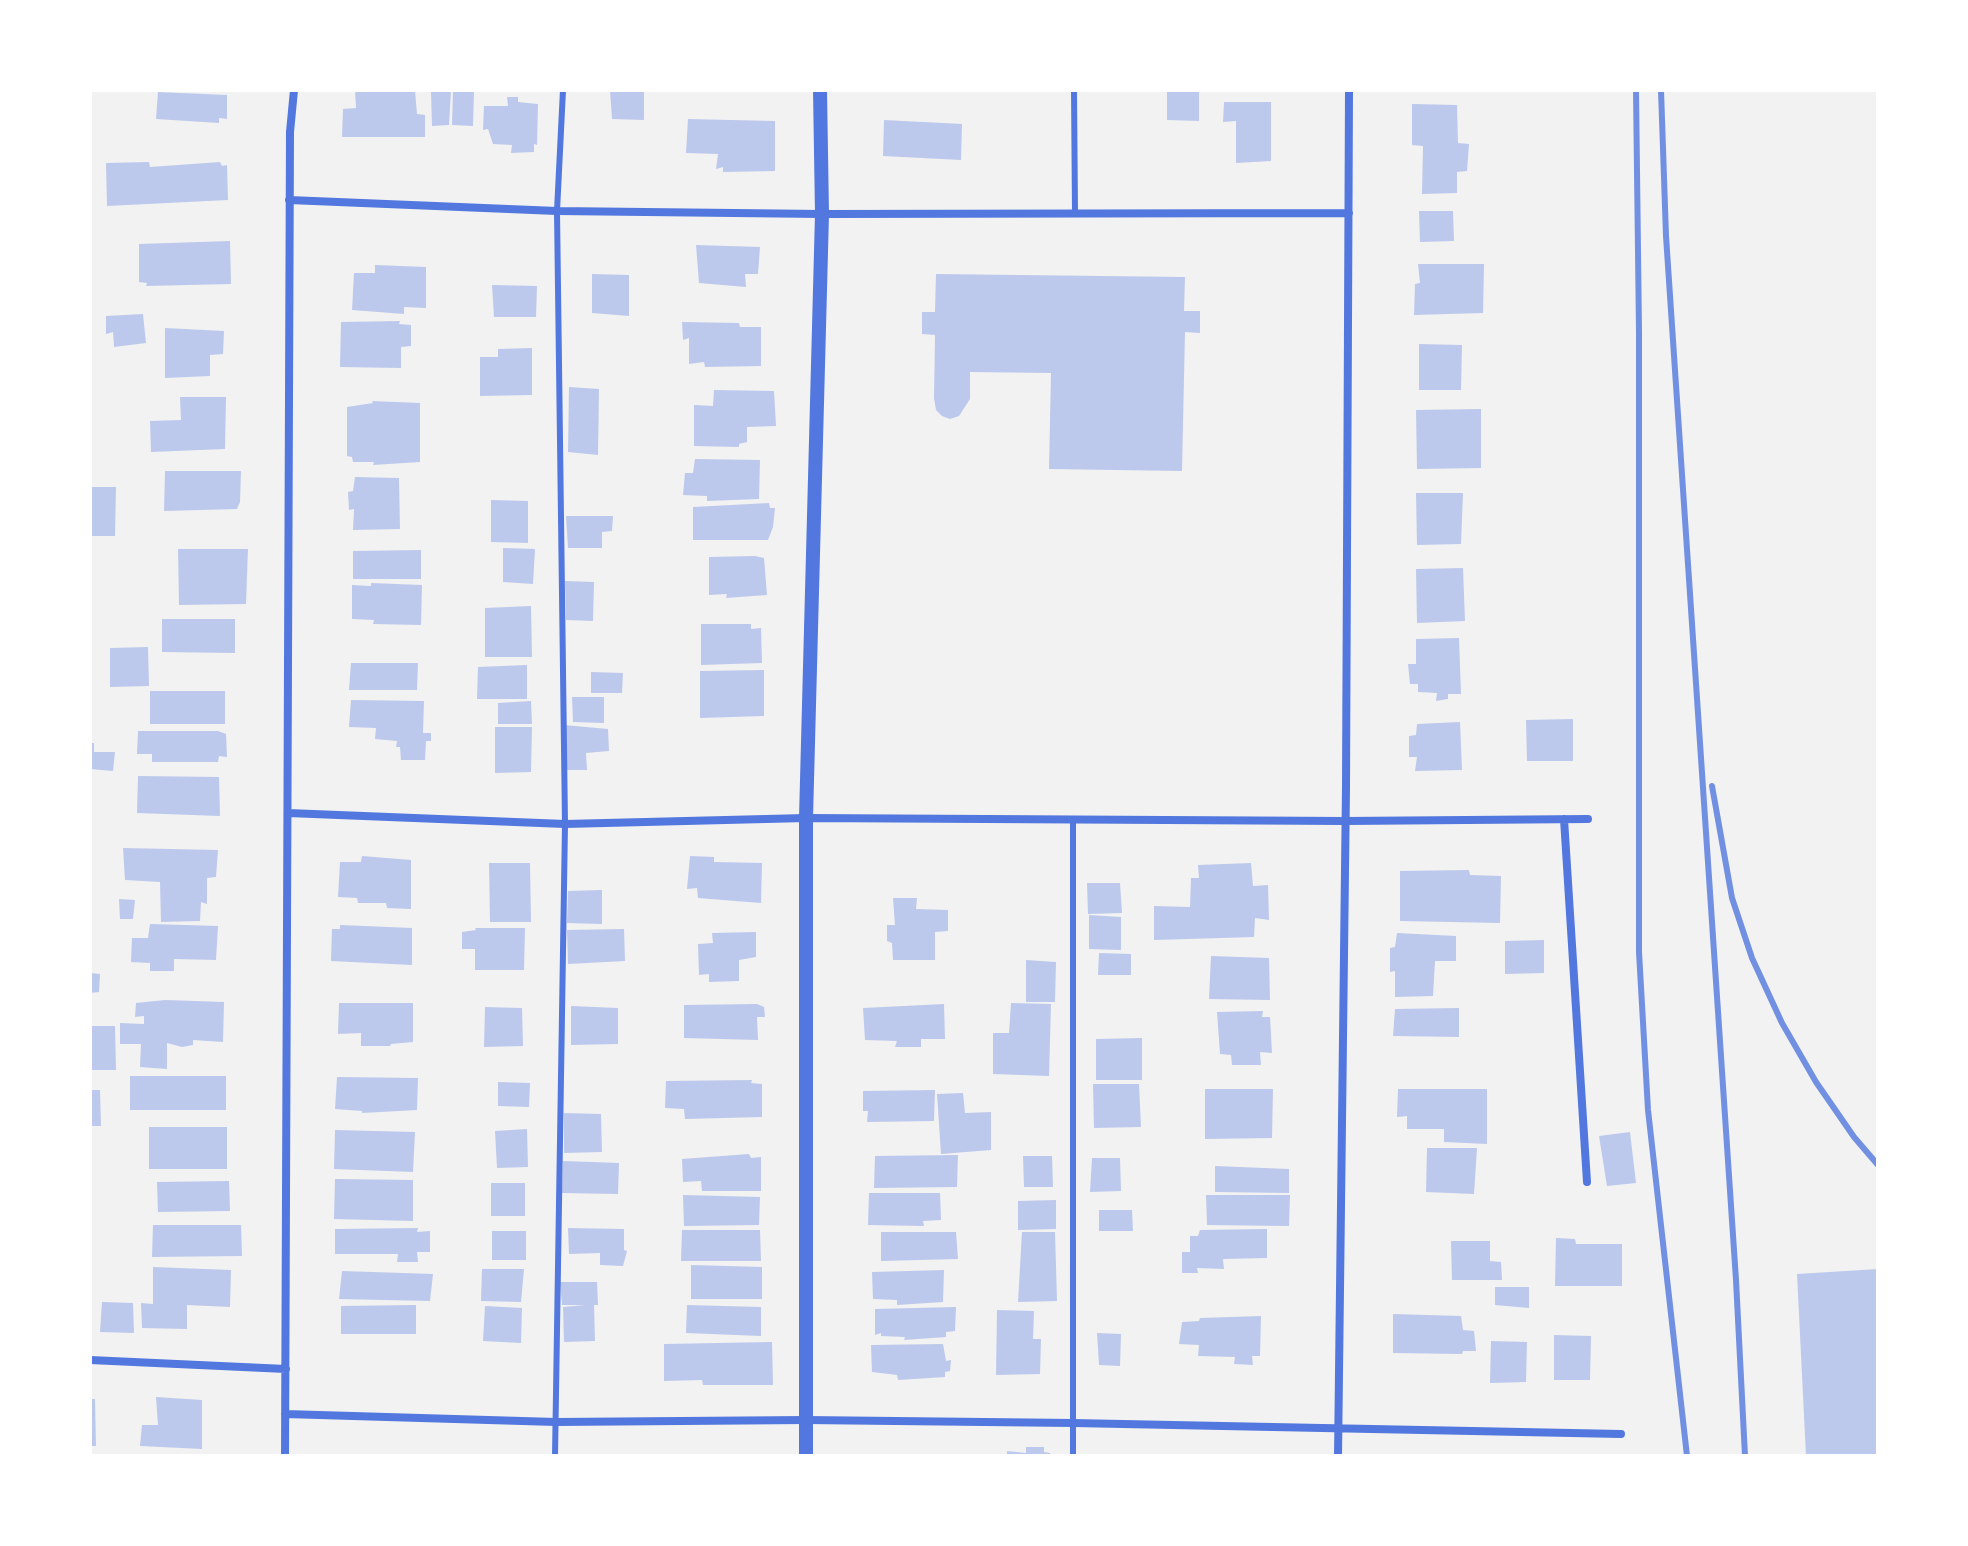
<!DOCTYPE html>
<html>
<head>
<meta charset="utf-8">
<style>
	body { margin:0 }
	#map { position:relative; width:1968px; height:1546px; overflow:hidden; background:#f2f2f2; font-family:"Archivo Narrow",sans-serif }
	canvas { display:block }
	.frame { position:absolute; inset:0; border:92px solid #fff; pointer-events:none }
</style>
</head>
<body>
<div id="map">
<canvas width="1968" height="1546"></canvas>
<div class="frame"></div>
</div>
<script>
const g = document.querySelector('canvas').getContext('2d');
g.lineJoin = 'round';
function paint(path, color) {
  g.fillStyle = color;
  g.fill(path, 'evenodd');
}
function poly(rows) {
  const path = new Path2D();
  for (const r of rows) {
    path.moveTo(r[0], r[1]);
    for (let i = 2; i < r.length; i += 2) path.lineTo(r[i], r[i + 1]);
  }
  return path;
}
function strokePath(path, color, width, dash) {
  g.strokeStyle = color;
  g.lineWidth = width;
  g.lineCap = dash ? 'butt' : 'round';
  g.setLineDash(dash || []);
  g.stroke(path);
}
const building = poly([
	[355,90,415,91,417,114,425,115,425,137,342,137,343,109,356,108],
	[451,90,449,125,432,126,431,92],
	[453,90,474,90,473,126,452,125],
	[610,90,644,90,644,120,612,119],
	[1167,90,1199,90,1199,121,1167,120],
	[158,92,227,95,227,119,219,118,219,123,156,119],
	[507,97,518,97,518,102,538,104,537,145,534,144,534,152,511,153,512,145,493,144,488,129,483,130,484,106,508,106],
	[1224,102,1271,102,1271,161,1236,163,1236,121,1223,122],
	[1412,104,1457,105,1458,143,1469,144,1467,171,1457,172,1457,193,1422,194,1423,146,1412,145],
	[688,119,775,121,775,171,723,172,723,167,716,169,718,154,686,153],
	[884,120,962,124,961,160,883,156],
	[149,162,150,167,220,162,222,166,227,165,228,200,107,206,106,163],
	[1419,211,1453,211,1454,241,1420,242],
	[230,241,231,284,146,286,147,283,139,282,139,244],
	[696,245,760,247,758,274,745,274,746,287,699,283],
	[1418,264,1484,264,1483,313,1414,315,1415,284,1420,283],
	[375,265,426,267,426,308,404,307,404,314,352,310,354,273,375,273],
	[592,274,629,275,629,316,592,313],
	[936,274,1185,277,1184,311,1200,311,1200,333,1185,332,1182,471,1049,469,1051,373,970,372,970,399,959,416,950,419,942,416,936,410,934,398,935,335,922,334,922,312,935,312],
	[492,285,537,286,536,317,494,317],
	[143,314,146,343,114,347,113,332,106,334,106,316],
	[400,321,399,324,411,325,411,346,401,347,401,368,340,367,341,322],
	[682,322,739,323,740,327,761,327,761,366,705,367,704,362,689,364,689,338,683,340],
	[165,328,224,331,223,354,210,355,210,376,165,378],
	[1419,344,1462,345,1461,390,1419,390],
	[532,348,532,395,480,396,480,357,498,357,498,349],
	[569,387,599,389,598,455,568,452],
	[714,390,774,391,776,426,747,427,747,442,739,444,739,447,694,446,694,405,713,406],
	[180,397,226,397,225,449,151,452,150,421,181,420],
	[372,401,420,403,420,462,373,465,374,462,353,462,352,457,347,456,347,407,373,403],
	[1481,409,1481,468,1417,469,1416,410],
	[695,459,760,460,759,499,707,501,707,496,683,495,685,473,693,473],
	[165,471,241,471,240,502,237,509,164,511],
	[355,477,399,478,400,529,353,530,354,509,349,510,348,492,353,491],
	[90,487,116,487,115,536,90,536],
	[1416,493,1463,493,1461,544,1417,545],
	[491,500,528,501,528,543,491,542],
	[769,503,770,508,775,508,773,527,768,540,693,540,693,507],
	[566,516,613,516,612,531,602,532,602,548,568,548],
	[503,548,535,549,533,584,503,582],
	[178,549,248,549,246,604,179,605],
	[421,550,421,579,353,579,353,551],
	[755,556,764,558,767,595,726,598,727,594,709,595,709,557],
	[1463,568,1465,621,1417,623,1416,569],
	[565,581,594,582,593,621,566,620],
	[371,583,422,585,421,625,373,624,374,620,352,619,352,585,371,586],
	[531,606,532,657,485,657,485,608],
	[162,619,235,619,235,653,162,652],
	[701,624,751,624,751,629,761,628,762,663,701,665],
	[1459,638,1461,694,1448,694,1448,699,1436,701,1437,693,1418,692,1418,684,1410,684,1408,664,1416,664,1416,639],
	[148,647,149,686,110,687,110,648],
	[351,663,418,663,417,690,349,690],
	[527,665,527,699,477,699,478,667],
	[764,670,764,716,700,718,700,671],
	[591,672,623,673,622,693,591,693],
	[150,691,225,691,225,724,150,724],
	[572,697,604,697,604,723,573,722],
	[351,700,424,701,423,733,431,733,431,741,426,741,425,760,401,760,400,747,396,747,397,741,375,739,376,728,349,727],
	[531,701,532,724,498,724,498,703],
	[1573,719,1573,761,1527,761,1526,720],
	[1460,722,1462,770,1415,771,1417,757,1409,757,1409,736,1416,735,1417,724],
	[564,725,608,729,609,751,586,753,587,770,563,770],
	[495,727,532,727,531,772,495,773],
	[138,731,218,731,226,734,227,757,219,756,218,762,152,762,152,754,137,754],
	[90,743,94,743,94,752,115,752,113,771,90,769],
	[138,776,219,777,220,816,137,813],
	[123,848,218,850,216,877,207,878,207,904,201,902,200,921,161,922,160,882,125,880],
	[362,856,411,860,411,909,387,908,386,903,358,903,357,898,338,897,340,862,361,862],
	[690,856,714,857,714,862,762,863,761,903,698,898,697,888,687,889],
	[489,863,530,863,531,922,490,922],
	[1251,863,1253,886,1268,885,1269,920,1255,918,1254,937,1154,940,1154,906,1190,907,1191,878,1199,878,1198,865],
	[1469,870,1470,875,1501,876,1500,923,1400,921,1400,871],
	[1087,883,1120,883,1122,913,1088,914],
	[602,890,602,924,567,923,568,891],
	[893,898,917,898,916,909,948,910,948,931,935,932,935,960,893,960,892,943,887,941,887,925,895,925],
	[119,899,135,900,133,919,120,919],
	[1089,915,1121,917,1121,950,1089,949],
	[150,924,218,926,216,960,174,959,174,971,150,971,150,963,131,962,132,938,148,938],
	[340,925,412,928,412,965,331,961,332,929,340,929],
	[475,928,525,928,524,970,475,970,475,949,462,949,462,932,476,930],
	[624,929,625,961,568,964,567,930],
	[756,932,756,957,739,960,739,981,709,982,709,974,699,975,698,944,713,943,712,933],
	[1397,933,1456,936,1456,961,1435,961,1433,996,1395,997,1395,971,1390,972,1390,948,1395,947],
	[1544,940,1544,973,1505,974,1505,941],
	[1099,953,1131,954,1131,975,1098,975],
	[1211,956,1269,958,1270,1000,1209,999],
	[1026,960,1056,962,1055,1002,1026,1002],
	[90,973,100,974,99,992,90,993],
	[165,1000,224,1002,223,1042,193,1040,193,1045,182,1047,167,1043,167,1069,140,1067,141,1044,120,1044,120,1023,144,1024,144,1016,135,1017,136,1003],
	[339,1003,413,1003,413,1042,391,1044,390,1046,361,1046,361,1033,338,1034],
	[1011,1003,1051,1004,1049,1076,993,1074,993,1033,1009,1033],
	[757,1004,764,1007,765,1017,757,1017,758,1040,684,1038,684,1005],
	[944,1004,945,1039,921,1039,921,1047,895,1047,897,1041,865,1040,863,1008],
	[571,1006,618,1008,618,1044,571,1045],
	[485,1007,522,1008,523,1046,484,1047],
	[1459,1008,1459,1037,1393,1036,1395,1009],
	[1263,1011,1262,1017,1270,1017,1272,1053,1260,1052,1261,1065,1232,1065,1231,1055,1220,1054,1217,1012],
	[90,1026,115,1026,116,1070,90,1070],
	[1142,1038,1142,1080,1096,1080,1096,1039],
	[130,1076,226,1076,226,1110,130,1110],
	[337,1077,418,1078,417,1110,362,1113,362,1111,335,1109],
	[752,1080,751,1083,762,1084,762,1117,685,1119,684,1109,665,1108,666,1081],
	[498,1082,530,1083,529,1107,498,1106],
	[1093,1084,1139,1084,1141,1127,1094,1128],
	[1205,1089,1273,1089,1272,1138,1205,1139],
	[1398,1089,1487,1089,1487,1144,1444,1142,1444,1129,1407,1129,1407,1116,1397,1117],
	[90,1090,100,1090,101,1126,90,1126],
	[935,1090,934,1121,867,1122,868,1111,863,1111,863,1091],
	[963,1093,965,1113,991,1112,991,1150,941,1154,937,1094],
	[564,1113,601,1114,602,1152,564,1153],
	[149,1127,227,1127,227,1169,149,1169],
	[527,1129,528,1167,497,1168,495,1131],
	[335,1130,415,1132,413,1172,334,1169],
	[1630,1132,1636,1183,1607,1186,1599,1136],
	[1427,1148,1477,1148,1474,1194,1426,1192],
	[749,1154,751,1158,761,1157,761,1191,702,1191,701,1181,683,1182,682,1159],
	[958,1155,957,1187,874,1188,875,1156],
	[1023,1156,1052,1156,1053,1187,1024,1187],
	[1092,1158,1120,1158,1121,1191,1090,1192],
	[563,1161,619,1163,618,1194,562,1193],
	[1215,1166,1289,1169,1289,1193,1215,1192],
	[335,1179,413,1180,413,1221,334,1219],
	[229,1181,230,1211,158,1212,157,1182],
	[491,1183,525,1183,525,1216,491,1216],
	[869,1193,940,1193,941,1220,923,1221,924,1226,868,1225],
	[683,1195,760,1197,759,1225,684,1226],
	[1206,1195,1290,1195,1289,1226,1207,1225],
	[1056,1200,1056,1229,1018,1230,1018,1201],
	[1099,1210,1132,1210,1133,1231,1099,1231],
	[153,1225,241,1225,242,1256,152,1257],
	[418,1228,417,1232,430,1231,430,1252,417,1252,418,1262,397,1262,398,1254,335,1254,335,1229],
	[568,1228,624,1229,624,1250,627,1251,623,1266,600,1265,600,1253,569,1254],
	[1267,1229,1267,1258,1223,1259,1224,1269,1197,1268,1198,1273,1182,1273,1182,1252,1190,1252,1190,1236,1198,1236,1200,1230],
	[682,1230,760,1230,761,1261,681,1261],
	[492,1231,526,1231,526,1260,492,1260],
	[881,1232,956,1232,958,1259,881,1261],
	[1022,1232,1055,1232,1057,1301,1018,1302],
	[1556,1238,1575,1239,1576,1244,1622,1244,1622,1286,1555,1286],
	[1451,1241,1490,1241,1490,1261,1501,1262,1502,1280,1452,1280],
	[691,1265,762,1267,762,1299,691,1299],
	[153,1267,231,1270,230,1307,187,1305,187,1329,142,1328,141,1303,153,1304],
	[482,1269,524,1269,521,1302,481,1301],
	[1878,1269,1878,1456,1806,1456,1797,1274],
	[944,1270,943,1302,897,1305,897,1300,873,1299,872,1272],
	[342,1271,433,1274,430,1301,339,1299],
	[560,1282,597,1282,598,1305,594,1305,595,1341,564,1342,563,1307,585,1305,562,1305],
	[1495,1287,1529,1287,1529,1308,1495,1305],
	[102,1302,133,1303,134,1333,100,1332],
	[416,1305,416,1334,341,1334,341,1306],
	[687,1305,761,1307,761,1336,686,1333],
	[485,1306,522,1308,521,1343,483,1341],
	[956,1307,955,1331,946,1332,946,1337,904,1340,905,1337,881,1336,881,1333,875,1335,875,1309],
	[997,1310,1034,1311,1033,1339,1041,1339,1040,1374,996,1375],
	[1393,1314,1461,1316,1463,1330,1474,1331,1476,1351,1463,1351,1462,1354,1393,1353],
	[1261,1316,1260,1356,1252,1356,1253,1365,1234,1364,1235,1357,1198,1356,1199,1345,1179,1344,1182,1322,1199,1321,1200,1318],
	[1097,1333,1121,1334,1120,1366,1099,1365],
	[1554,1335,1591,1336,1590,1380,1554,1380],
	[1491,1341,1527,1342,1526,1382,1490,1383],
	[772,1342,773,1385,703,1385,702,1380,664,1381,664,1344],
	[943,1344,946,1361,951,1360,950,1371,945,1372,945,1377,898,1380,897,1375,872,1372,871,1345],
	[156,1397,202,1400,202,1449,140,1446,142,1425,158,1425],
	[90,1399,95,1399,96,1446,90,1446],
	[1026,1447,1044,1447,1044,1452,1050,1453,1050,1456,1007,1456,1007,1451,1026,1453]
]);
const service = poly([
	[1074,90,1075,213],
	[1073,819,1073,1456],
	[555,1456,565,824,557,211,563,90]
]);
const minor = poly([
	[289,200,557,211,822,214,1349,213],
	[288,813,565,824,806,818,1345,821,1588,819],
	[1564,819,1587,1182],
	[90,1360,286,1369],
	[285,1414,556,1422,806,1420,1073,1423,1621,1434],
	[285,1456,290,132,294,90],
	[1338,1456,1346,787,1349,90]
]);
const tertiary = poly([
	[806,1456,806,818,822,214,820,90]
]);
const rail = poly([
	[1636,90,1639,332,1639,952,1648,1110,1687,1456],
	[1661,90,1666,236,1736,1280,1745,1456],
	[1712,786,1732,898,1752,958,1782,1023,1816,1082,1854,1137,1878,1165]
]);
paint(building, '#bdc9ec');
strokePath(service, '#5277de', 6);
strokePath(minor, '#5277de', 8);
strokePath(tertiary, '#5277de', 14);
strokePath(rail, '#7290e2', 6);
</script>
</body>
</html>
